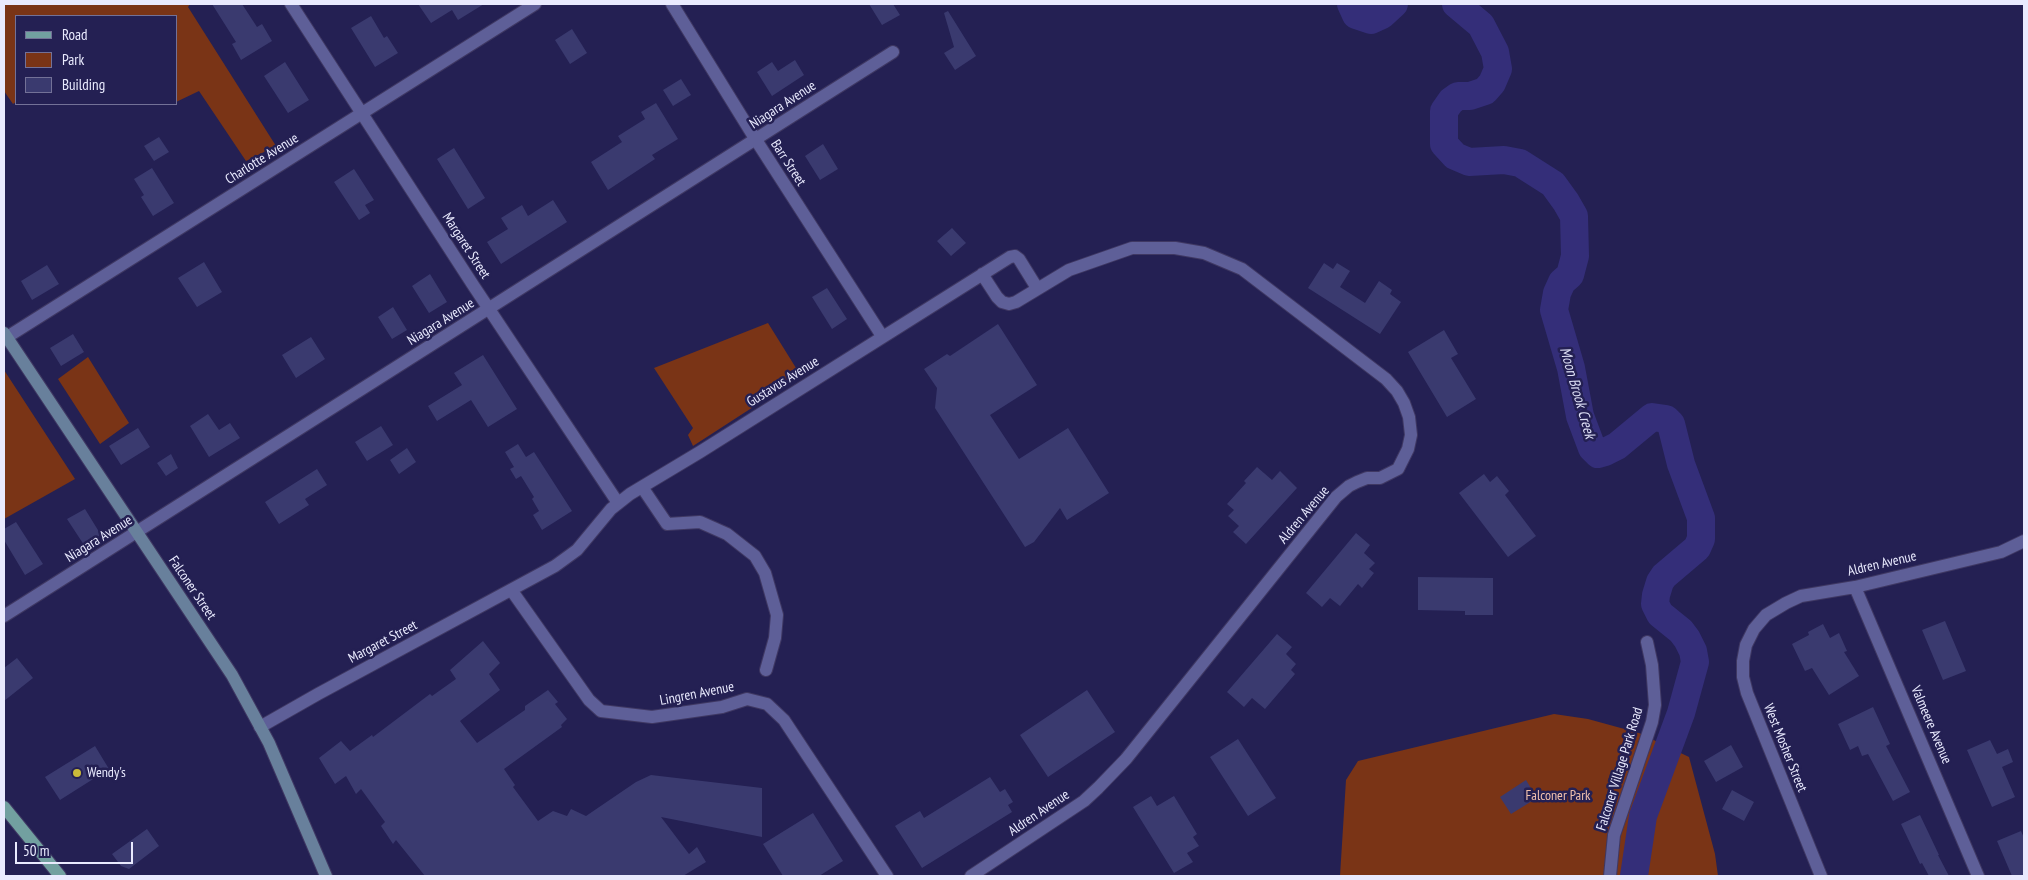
<!DOCTYPE html>
<html>
<head>
<meta charset="utf-8">
<style>
	body { margin:0 }
	#map { position:relative; width:2028px; height:880px; overflow:hidden; background:#242053; font-family:"PT Sans Narrow",sans-serif }
	canvas { display:block }
	.frame { position:absolute; inset:0; border:5px solid #e9eafe; pointer-events:none }
	.legend { position:absolute; left:15px; top:15px; width:162px; height:90px; box-sizing:border-box; background:#242053; border:1px solid #737197; margin:0; padding:6px 9px; list-style:none; font-size:15px; color:#e9eafe }
	.legend li { display:flex; align-items:center; gap:10px; height:25px }
	.legend b { width:25px; border:1px solid #737197 }
	.scale { position:absolute; left:15px; top:842px; width:118px; height:22px; box-sizing:border-box; border:2px solid #e9eafe; border-top:0; padding-left:6px; font-size:15px; line-height:18px; white-space:nowrap; color:#e9eafe; -webkit-text-stroke:4px #242053; paint-order:stroke }
</style>
</head>
<body>
<div id="map">
<canvas width="2028" height="880"></canvas>
<div class="frame"></div>
<ul class="legend">
<li><b style="height:6px;background:#72a0a0"></b>Road</li>
<li><b style="height:14px;background:#7a3416"></b>Park</li>
<li><b style="height:14px;background:#3a3a6f"></b>Building</li>
</ul>
<div class="scale">50 m</div>
</div>
<script>
const g = document.querySelector('canvas').getContext('2d');
g.lineJoin = 'round';
function paint(path, color) {
  g.fillStyle = color;
  g.fill(path, 'evenodd');
}
function poly(rows) {
  const path = new Path2D();
  for (const r of rows) {
    path.moveTo(r[0], r[1]);
    for (let i = 2; i < r.length; i += 2) path.lineTo(r[i], r[i + 1]);
  }
  return path;
}
function strokePath(path, color, width, dash) {
  g.strokeStyle = color;
  g.lineWidth = width;
  g.lineCap = dash ? 'butt' : 'round';
  g.setLineDash(dash || []);
  g.stroke(path);
}
function write(font, color, halo, rows, align = 'center') {
  g.font = font + ' "PT Sans Narrow",sans-serif';
  g.lineWidth = 5;
  g.setLineDash([]);
  g.textBaseline = 'middle';
  g.strokeStyle = halo;
  g.fillStyle = color;
  for (const [text, x, y, turn = 0] of rows) {
    g.save();
    g.translate(x, y);
    g.rotate((+turn || 0) * Math.PI / 180);
    g.textAlign = isNaN(turn) ? turn : align;
    if (halo) g.strokeText(text, 0, 0);
    g.fillText(text, 0, 0);
    g.restore();
  }
}
const green = poly([
	[4,4,190,4,188,7,276,146,246,161,199,91,176,102,176,16,16,16,16,102,13,104,4,91],
	[768,323,801,376,693,446,688,435,693,428,654,368],
	[88,357,129,423,100,444,58,379],
	[4,370,75,479,4,519],
	[1554,714,1588,719,1639,733,1689,757,1715,854,1718,876,1340,876,1346,780,1358,761]
]);
const river = poly([
	[1351,4,1356,15,1371,20,1382,15,1394,4],
	[1456,4,1481,25,1495,52,1498,69,1492,83,1485,91,1470,96,1458,96,1451,101,1444,111,1444,144,1455,156,1469,162,1504,160,1520,163,1553,184,1566,202,1574,216,1575,256,1570,275,1562,282,1557,293,1554,310,1571,368,1580,416,1592,448,1598,454,1605,452,1617,446,1652,417,1666,419,1671,424,1681,464,1701,518,1701,539,1697,548,1664,576,1660,582,1656,595,1655,604,1660,614,1681,631,1687,639,1693,651,1695,662,1681,713,1643,816,1634,876]
]);
const building = poly([
	[212,4,242,4,257,27,262,24,272,41,241,60,232,44,236,42],
	[418,4,484,4,458,20,452,10,431,23],
	[869,4,893,4,900,15,882,25],
	[948,11,976,56,955,70,944,53,954,47,944,13],
	[371,16,384,38,387,36,398,53,375,67,351,28],
	[572,29,587,53,570,64,555,40],
	[795,60,804,75,772,96,757,72,772,62,778,71],
	[285,62,309,100,288,113,264,76],
	[681,79,691,95,673,106,663,90],
	[656,103,678,139,652,155,655,159,608,190,591,162,622,142,618,136,645,119,641,112],
	[159,137,169,152,154,161,144,146],
	[823,144,838,169,820,180,805,156],
	[454,148,485,198,468,209,437,159],
	[152,168,174,203,153,216,141,197,144,195,134,179],
	[354,169,374,200,365,205,370,213,359,220,334,182],
	[553,200,567,222,501,264,487,242,508,229,501,218,522,205,528,216],
	[952,228,966,243,951,256,937,241],
	[204,262,222,292,197,307,178,278],
	[1324,263,1333,269,1337,263,1350,271,1340,287,1365,303,1379,281,1392,290,1390,294,1401,302,1380,334,1308,288],
	[47,265,59,284,32,300,21,281],
	[430,274,447,302,429,313,412,286],
	[827,288,847,319,832,329,812,297],
	[393,307,407,330,392,339,378,317],
	[998,324,1037,385,990,415,1019,459,1068,428,1109,493,1067,520,1060,508,1034,542,1025,547,935,408,937,388,924,369,947,354,950,356],
	[1444,330,1458,354,1451,358,1476,399,1447,417,1408,352],
	[73,334,84,352,61,366,50,348],
	[311,337,325,359,296,378,282,355],
	[483,355,517,409,488,427,471,400,437,421,428,406,462,385,454,373],
	[208,414,219,430,230,423,240,438,209,457,190,426],
	[381,426,393,445,367,461,355,442],
	[138,428,150,447,121,465,109,446],
	[518,444,526,457,534,452,572,511,542,530,533,515,539,511,532,499,534,497,521,476,516,479,510,469,514,467,505,452],
	[407,448,416,462,399,474,390,460],
	[171,454,178,468,166,476,157,463],
	[1257,467,1272,480,1280,471,1297,488,1246,544,1233,532,1239,526,1228,516,1234,510,1227,504,1246,483,1244,481],
	[317,469,327,485,305,499,309,505,279,524,265,502],
	[1484,474,1490,482,1497,476,1509,491,1505,495,1536,536,1508,557,1459,493],
	[85,509,101,535,84,545,67,519],
	[16,522,43,564,25,575,4,540,4,529],
	[1356,533,1370,545,1364,553,1375,563,1369,569,1374,573,1362,588,1358,584,1340,606,1330,598,1322,607,1306,593],
	[1418,577,1493,578,1493,615,1465,615,1465,611,1418,610],
	[1945,621,1966,671,1943,680,1922,630],
	[1823,624,1830,638,1839,633,1847,651,1844,652,1859,676,1829,695,1812,668,1805,671,1792,644,1809,635,1808,632],
	[1277,634,1292,647,1286,654,1296,664,1291,670,1295,674,1265,709,1252,698,1244,707,1227,692],
	[483,641,500,663,489,674,500,690,460,721,477,743,525,710,525,706,548,690,558,702,555,704,567,719,561,725,562,727,504,769,515,785,513,787,538,821,553,811,567,816,571,809,586,816,636,782,651,775,762,788,762,837,661,817,689,854,697,847,706,862,683,876,425,876,396,840,393,844,381,826,385,822,361,789,356,794,346,776,335,784,319,758,341,741,350,751,372,735,373,737,430,694,432,696,456,679,450,670],
	[17,658,33,678,4,701,4,668],
	[1087,690,1115,732,1048,777,1020,735],
	[1873,707,1890,744,1886,746,1910,792,1893,801,1868,754,1862,756,1858,746,1850,750,1838,724],
	[1238,739,1276,798,1248,816,1210,757],
	[1990,740,1997,754,2008,749,2013,762,2002,767,2015,797,1992,807,1967,750],
	[1731,745,1743,767,1716,782,1704,761],
	[95,746,109,769,60,800,45,777],
	[990,777,1000,792,1005,789,1013,802,1008,805,1012,812,922,868,895,826,920,811,924,818],
	[1526,780,1537,798,1511,814,1500,797],
	[1732,790,1754,802,1744,821,1722,809],
	[1151,796,1157,806,1174,796,1197,834,1193,837,1199,846,1187,853,1193,862,1174,873,1133,807],
	[813,813,843,861,819,876,783,876,763,844],
	[1920,815,1939,855,1938,855,1949,876,1929,876,1922,863,1920,864,1901,824],
	[147,829,159,846,129,869,121,866,112,854],
	[2021,831,2024,838,2024,876,2012,876,1997,841]
]);
const street = poly([
	[291,4,473,285,618,503],
	[672,4,756,140,882,336],
	[4,339,535,4],
	[642,487,667,524,700,522,727,534,755,556,765,573,777,615,775,638,766,670],
	[1855,587,1978,876],
	[512,591,589,700,601,711,652,717,722,707,747,699,767,704,784,720,887,876],
	[4,616,893,52],
	[260,727,318,694,555,566,577,550,611,509,630,494,700,452,1010,257,1015,256,1019,259,1037,288],
	[971,876,1084,801,1098,788,1126,759,1336,497,1349,486,1357,482,1367,478,1380,478,1398,469,1408,449,1411,435,1409,417,1404,403,1397,391,1386,379,1242,269,1204,253,1175,248,1132,248,1069,270,1016,302,1009,304,1002,302,997,297,982,274],
	[1610,876,1614,835,1652,722,1655,705,1652,665,1647,642],
	[1821,876,1747,693,1743,677,1743,661,1746,645,1754,629,1766,615,1786,603,1801,596,1855,587,2001,552,2024,541]
]);
const secondary = poly([
	[4,333,232,675,269,743,326,876]
]);
const primary = poly([
	[4,807,60,876]
]);
const markers = [
	[77,773,5,"#caba3a"]
];
const streetNames = [
	["Niagara Avenue",783,105,-33],
	["Charlotte Avenue",262,159,-32],
	["Barr Street",788,163,57],
	["Margaret Street",466,246,57],
	["Niagara Avenue",441,322,-32],
	["Gustavus Avenue",783,382,-32],
	["Aldren Avenue",1304,515,-50],
	["Niagara Avenue",99,539,-32],
	["Aldren Avenue",1882,564,-13],
	["Falconer Street",192,588,56],
	["Margaret Street",383,642,-28],
	["Lingren Avenue",697,694,-11],
	["Valmeere Avenue",1931,725,67],
	["West Mosher Street",1785,748,68],
	["Falconer Village Park Road",1620,769,-73],
	["Aldren Avenue",1039,813,-34]
];
const poiNames = [
	["Wendy's",87,773]
];
const parkNames = [
	["Falconer Park",1558,796]
];
const waterNames = [
	["Moon Brook Creek",1577,393,74]
];
paint(green, '#7a3416');
strokePath(river, '#342e79', 28);
paint(building, '#3a3a6f');
strokePath(street, '#3f3863', 14);
strokePath(secondary, '#3f3863', 14);
strokePath(primary, '#3f3863', 14);
strokePath(street, '#5e5f98', 12);
strokePath(secondary, '#68809c', 12);
strokePath(primary, '#72a0a0', 12);
for (const [x, y, r, color] of markers) {
  const dot = new Path2D();
  dot.arc(x, y, r, 0, 2 * Math.PI);
  g.fillStyle = color;
  g.fill(dot);
  strokePath(dot, '#242053', 2);
}
write('14px', '#e9eafe', '#242053', streetNames);
write('14px', '#e9eafe', '#242053', poiNames, 'left');
write('14px', '#f1c1ae', '#242053', parkNames);
write('italic 15px', '#dcdef4', '#242053', waterNames);
</script>
</body>
</html>
